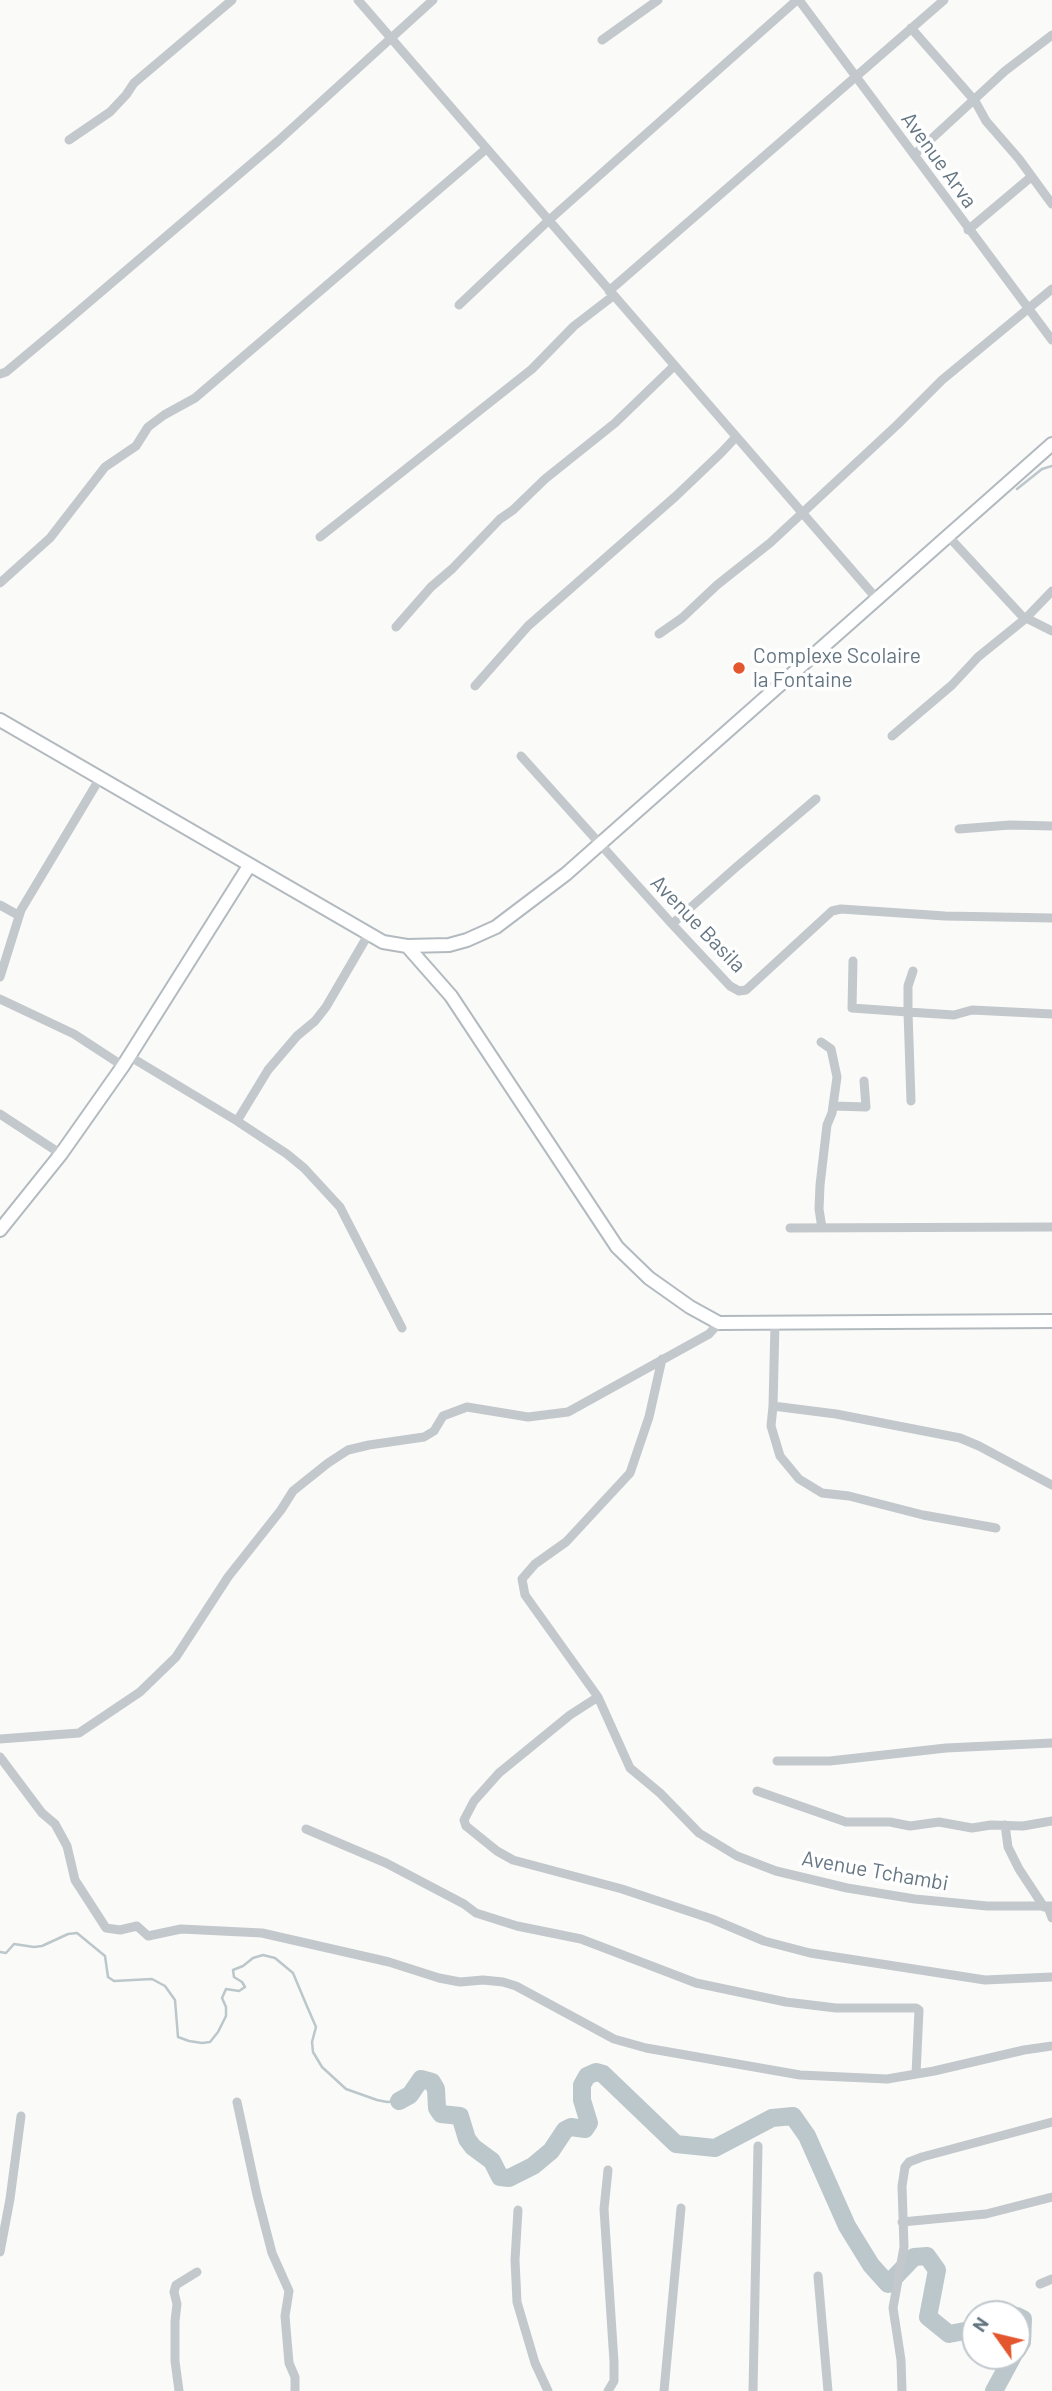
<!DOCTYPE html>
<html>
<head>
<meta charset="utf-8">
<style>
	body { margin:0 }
	#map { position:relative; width:1052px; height:2391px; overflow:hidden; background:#fafaf8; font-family:Barlow,sans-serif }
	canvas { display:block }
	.north { position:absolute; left:961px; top:2300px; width:70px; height:70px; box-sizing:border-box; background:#fff; border:2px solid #c1c8cd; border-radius:50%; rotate:304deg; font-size:19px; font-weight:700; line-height:28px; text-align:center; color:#657683 }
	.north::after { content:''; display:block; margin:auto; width:24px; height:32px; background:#e4572e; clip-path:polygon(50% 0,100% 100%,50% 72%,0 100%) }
</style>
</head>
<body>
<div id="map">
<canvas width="1052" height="2391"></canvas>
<div class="north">N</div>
</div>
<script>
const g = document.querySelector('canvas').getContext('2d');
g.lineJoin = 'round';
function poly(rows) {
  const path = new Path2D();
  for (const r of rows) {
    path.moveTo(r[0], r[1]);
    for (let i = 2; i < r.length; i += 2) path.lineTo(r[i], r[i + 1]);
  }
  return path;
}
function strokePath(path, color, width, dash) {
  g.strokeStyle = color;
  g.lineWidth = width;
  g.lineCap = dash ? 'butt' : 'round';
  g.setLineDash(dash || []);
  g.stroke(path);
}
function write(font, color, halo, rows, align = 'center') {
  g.font = font + ' Barlow,sans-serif';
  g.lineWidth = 7;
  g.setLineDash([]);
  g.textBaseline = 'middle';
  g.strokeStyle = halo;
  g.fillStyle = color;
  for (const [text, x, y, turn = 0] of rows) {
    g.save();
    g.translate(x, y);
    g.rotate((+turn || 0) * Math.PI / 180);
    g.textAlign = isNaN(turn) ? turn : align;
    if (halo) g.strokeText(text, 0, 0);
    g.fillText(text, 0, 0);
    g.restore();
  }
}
const stream = poly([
	[1017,489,1042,469,1052,466],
	[0,1952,6,1953,14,1944,34,1947,42,1946,68,1934,77,1933,105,1956,108,1977,114,1981,152,1979,165,1986,175,2000,178,2037,189,2041,202,2043,210,2042,218,2032,226,2016,226,2007,222,1998,226,1989,239,1991,245,1987,242,1982,234,1977,233,1970,243,1966,253,1958,263,1955,275,1958,293,1973,306,2004,316,2027,312,2042,313,2052,322,2067,346,2089,377,2100,387,2102,399,2101]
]);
const river = poly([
	[399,2101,410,2095,421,2079,432,2082,436,2089,437,2108,441,2114,460,2116,467,2139,473,2147,492,2161,500,2177,509,2178,533,2166,551,2151,565,2130,571,2127,585,2129,589,2123,582,2100,582,2085,587,2076,596,2072,603,2074,676,2144,715,2148,772,2118,793,2116,807,2136,847,2226,871,2265,888,2284,914,2257,927,2256,937,2270,928,2317,949,2334,975,2329],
	[1017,2316,1023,2319,1022,2342,1017,2350],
	[994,2391,1013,2356]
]);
const street = poly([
	[358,0,877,599],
	[799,0,1052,340],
	[911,28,975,101,986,121,1019,159,1052,204],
	[602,40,658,0],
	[69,140,110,112,126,95,134,83,232,0],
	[914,155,1005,71,1052,35],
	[968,230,1031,177],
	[609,291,944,0],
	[459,305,548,221,797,0],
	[0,374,6,372,61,326,278,141,433,0],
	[948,536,1022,616,1052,631],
	[320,537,532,369,574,326,613,296],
	[0,583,50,538,105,467,136,446,148,427,164,415,195,398,486,149],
	[396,627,431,587,452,569,500,519,513,510,545,479,615,423,674,366],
	[659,634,682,618,717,585,770,543,897,425,942,380,1052,289],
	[475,686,528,626,676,496,721,453,736,437],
	[892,736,952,685,978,657,1025,619,1052,591],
	[521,756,672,924,730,986,739,991,746,990,832,911,841,909,945,916,1052,918],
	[959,829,1010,825,1052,826],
	[0,905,18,915],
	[672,924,734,869,816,799],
	[853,961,852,1008,908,1012,911,1101],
	[913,971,908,986,908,1012,954,1015,972,1010,1052,1014],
	[0,977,21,910,100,778],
	[0,999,74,1034,123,1066],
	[821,1042,831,1049,837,1077,832,1113,827,1125,820,1185,819,1209,822,1228],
	[129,1056,237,1121,287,1154,304,1168,340,1207,402,1328],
	[834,1106,866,1107,864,1081],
	[0,1114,61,1154],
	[237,1121,268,1070,297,1036,315,1021,326,1007,368,935],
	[790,1228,1052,1227],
	[775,1323,773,1406,771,1426,780,1456,799,1479,822,1493,849,1496,923,1515,996,1528],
	[662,1359,649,1417,630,1473,566,1542,535,1564,522,1579,525,1595,598,1697,630,1768,660,1793,699,1833,737,1856,776,1871,847,1888,915,1899,987,1906,1052,1906],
	[773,1406,836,1414,960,1438,979,1446,1052,1485],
	[598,1697,570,1715,499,1773,474,1801,464,1820,466,1826,497,1851,513,1860,622,1889,712,1919,764,1941,810,1953,985,1980,1052,1977],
	[0,1739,79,1733,140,1692,176,1657,228,1577,281,1510,293,1491,328,1463,348,1450,369,1445,424,1437,434,1431,443,1416,467,1407,528,1417,568,1412,709,1334,719,1323],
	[0,1757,42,1813,55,1824,67,1846,75,1880,106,1928,120,1930,137,1926,148,1936,181,1929,262,1933,389,1962,439,1978,460,1982,483,1980,503,1982,516,1986,614,2039,646,2048,800,2075,887,2079,934,2071,1024,2050,1052,2046],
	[777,1761,830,1761,946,1748,1052,1743],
	[757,1791,846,1822,890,1822,910,1826,939,1822,972,1828,991,1825,1023,1826,1052,1821],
	[1005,1825,1008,1847,1019,1869,1044,1907],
	[306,1829,386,1863,464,1904,476,1913,517,1926,581,1939,696,1983,786,2002,836,2008,916,2008,919,2010,916,2074],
	[1048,1907,1052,1918],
	[237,2102,257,2195,272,2253,289,2291,285,2316,289,2363,295,2377,295,2391],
	[608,2170,604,2209,614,2362,614,2381,608,2391],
	[518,2210,515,2260,517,2302,535,2363,548,2391],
	[902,2222,986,2214,1052,2197],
	[0,2252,10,2199,21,2116],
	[818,2276,828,2391],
	[1040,2284,1052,2279],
	[179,2391,175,2361,175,2321,177,2304,174,2292,176,2285,197,2272],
	[664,2391,681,2208],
	[753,2391,758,2146],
	[902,2391,901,2360,893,2308,904,2247,902,2186,905,2167,909,2162,922,2157,1052,2122]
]);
const secondary = poly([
	[0,720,383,942,407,946,449,945,467,940,496,927,566,874,1052,444],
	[407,946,451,996,617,1247,649,1278,690,1307,719,1323,1052,1321],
	[0,1230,61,1154,123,1066,249,866]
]);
const markers = [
	[739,668,7,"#e4572e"]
];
const streetNames = [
	["Avenue Arva",939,160,54],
	["Avenue Basila",698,924,46],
	["Avenue Tchambi",875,1871,10]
];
const poiNames = [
	["Complexe Scolaire",753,656],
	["la Fontaine",753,680]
];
strokePath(stream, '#bbc7cb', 2.5);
strokePath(river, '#bbc7cb', 18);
strokePath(secondary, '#b3babf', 16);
strokePath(street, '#c3c8cc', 9);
strokePath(secondary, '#fff', 12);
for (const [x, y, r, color] of markers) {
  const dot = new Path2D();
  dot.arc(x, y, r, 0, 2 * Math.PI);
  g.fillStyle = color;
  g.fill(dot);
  strokePath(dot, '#fff', 2.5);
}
write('21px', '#657683', '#fff', streetNames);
write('21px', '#657683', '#fff', poiNames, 'left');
</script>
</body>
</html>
